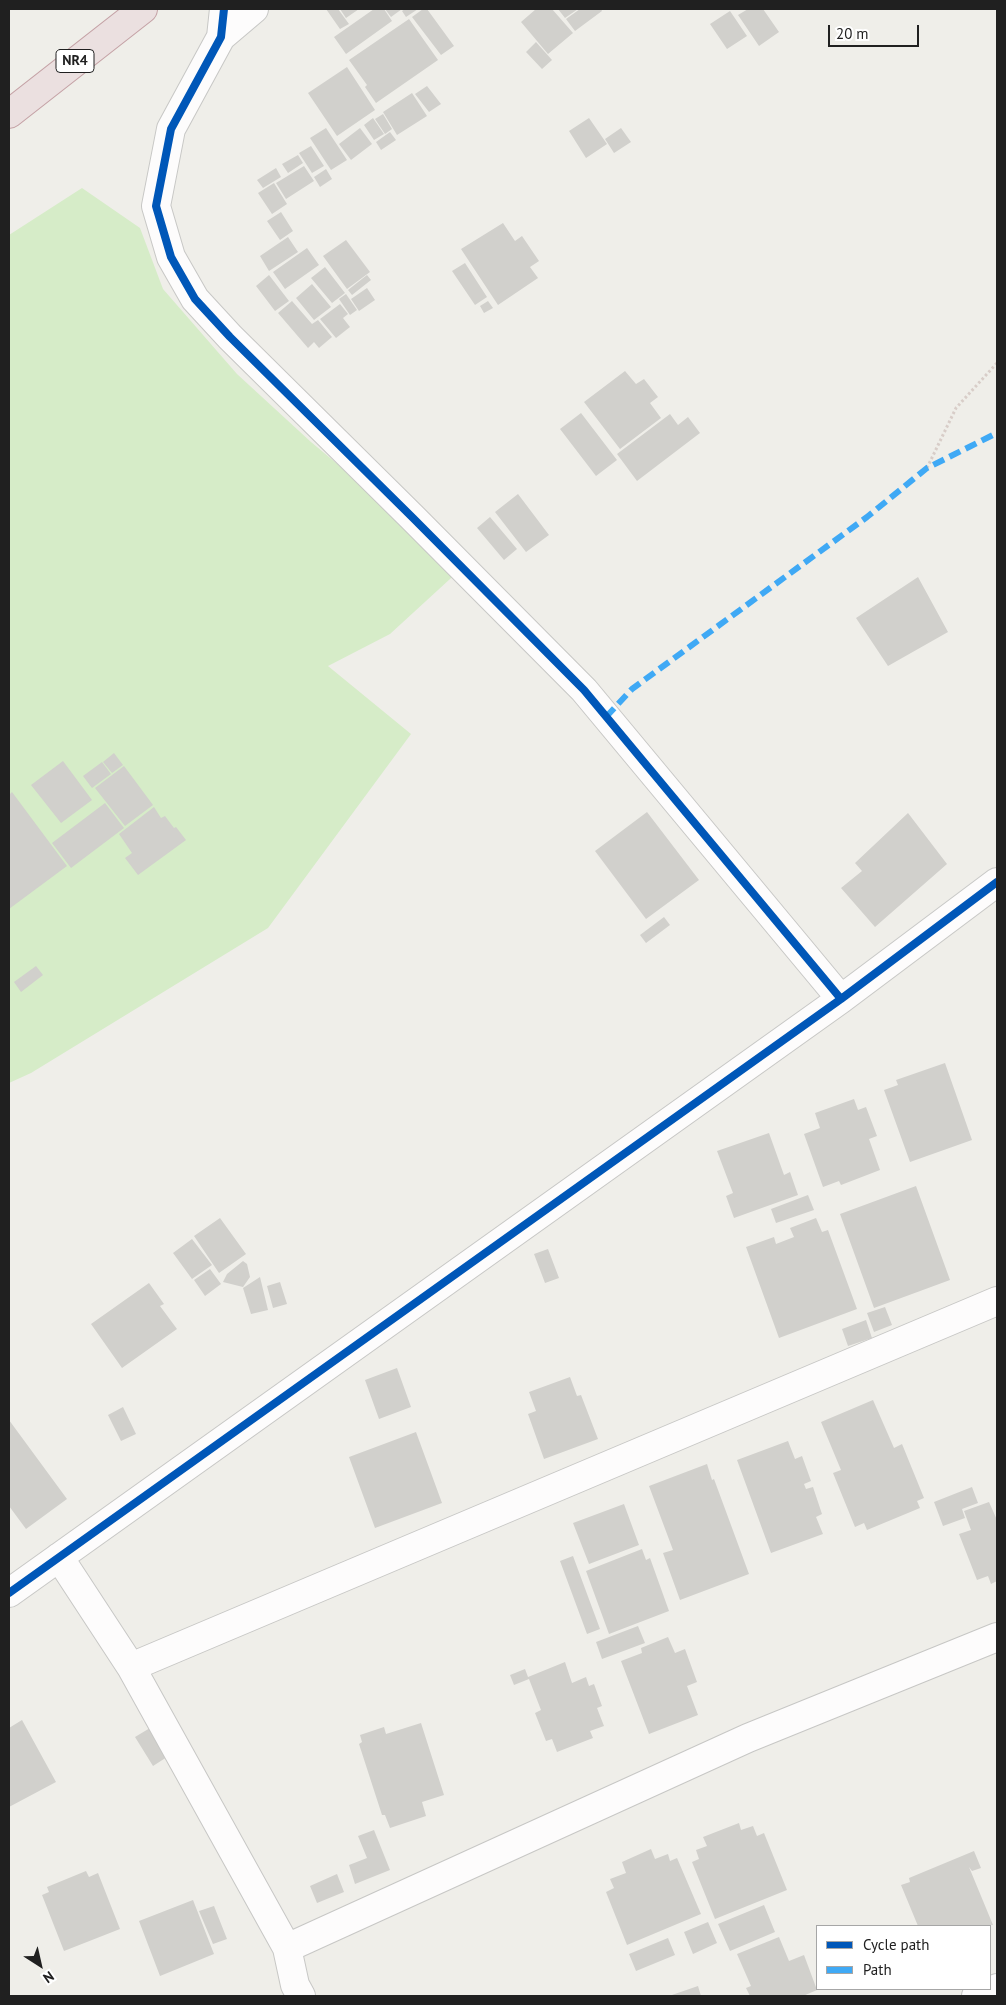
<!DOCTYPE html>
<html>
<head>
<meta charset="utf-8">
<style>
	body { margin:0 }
	#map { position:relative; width:1006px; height:2005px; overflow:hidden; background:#efeee9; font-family:"PT Sans",sans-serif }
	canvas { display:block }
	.frame { position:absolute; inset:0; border:10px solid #202020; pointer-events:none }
	.legend { position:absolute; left:816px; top:1925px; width:175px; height:65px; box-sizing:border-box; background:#fff; border:1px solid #a6a6a6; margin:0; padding:6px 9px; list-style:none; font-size:15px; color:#202020 }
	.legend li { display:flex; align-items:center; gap:10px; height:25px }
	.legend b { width:25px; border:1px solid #a6a6a6 }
	.north { position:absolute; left:15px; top:1940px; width:50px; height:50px; -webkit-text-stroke:4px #fff; paint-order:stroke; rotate:145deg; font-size:14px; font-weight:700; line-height:20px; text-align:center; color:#202020 }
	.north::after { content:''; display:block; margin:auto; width:18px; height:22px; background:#202020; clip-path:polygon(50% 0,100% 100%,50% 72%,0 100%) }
	.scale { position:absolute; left:828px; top:25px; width:91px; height:22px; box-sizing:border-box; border:2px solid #202020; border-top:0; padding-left:6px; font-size:15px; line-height:18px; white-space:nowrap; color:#202020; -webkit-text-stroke:4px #fff; paint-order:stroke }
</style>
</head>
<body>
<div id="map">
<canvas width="1006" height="2005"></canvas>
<div class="frame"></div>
<ul class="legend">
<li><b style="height:6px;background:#0057b8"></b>Cycle path</li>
<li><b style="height:6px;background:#3fa9f5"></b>Path</li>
</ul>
<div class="north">N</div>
<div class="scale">20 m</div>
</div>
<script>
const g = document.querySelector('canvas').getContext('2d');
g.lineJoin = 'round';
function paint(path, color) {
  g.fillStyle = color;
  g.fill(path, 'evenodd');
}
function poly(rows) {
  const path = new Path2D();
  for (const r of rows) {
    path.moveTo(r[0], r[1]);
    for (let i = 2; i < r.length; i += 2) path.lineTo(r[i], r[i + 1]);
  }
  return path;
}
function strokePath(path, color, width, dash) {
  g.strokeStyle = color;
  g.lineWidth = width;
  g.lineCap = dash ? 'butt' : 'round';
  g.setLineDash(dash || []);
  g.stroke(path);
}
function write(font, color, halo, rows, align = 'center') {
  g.font = font + ' "PT Sans",sans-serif';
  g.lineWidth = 4;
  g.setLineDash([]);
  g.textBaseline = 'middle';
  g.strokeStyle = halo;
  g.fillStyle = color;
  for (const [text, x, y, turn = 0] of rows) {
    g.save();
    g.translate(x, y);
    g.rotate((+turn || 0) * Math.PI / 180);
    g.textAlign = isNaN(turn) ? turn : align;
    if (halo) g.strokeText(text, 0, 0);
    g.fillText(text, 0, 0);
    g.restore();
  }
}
const grass = poly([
	[82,188,140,228,163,289,237,374,311,442,462,568,390,634,328,666,411,734,268,928,31,1073,9,1083,9,235]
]);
const building = poly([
	[326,9,338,9,349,24,340,29],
	[340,9,359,9,346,18],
	[374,9,384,9,392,21,346,54,334,37],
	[385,9,402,9,391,17],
	[405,9,418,9,406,17,402,11],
	[423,9,427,9,454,46,441,55,412,17],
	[536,9,552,9,573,33,548,54,521,22],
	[558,9,578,9,565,18],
	[580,9,601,9,602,11,575,31,566,19],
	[748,9,763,9,779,32,759,46,738,15],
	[730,11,747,36,727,49,710,24],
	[409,19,438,60,376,103,365,87,367,85,349,60],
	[536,42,552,60,542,69,526,52],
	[347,67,375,110,337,136,308,93],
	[427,86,441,104,429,112,415,94],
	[412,93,427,116,397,135,383,112],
	[383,114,392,129,385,134,375,119],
	[373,118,384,134,374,140,364,125],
	[589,118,607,144,586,158,569,131],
	[326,128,347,160,331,170,310,138],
	[360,128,372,144,351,160,339,144],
	[621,128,631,142,614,153,605,139],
	[390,132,396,140,381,150,376,142],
	[311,146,324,166,312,173,299,153],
	[298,155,303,163,288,173,282,164],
	[304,166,314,181,286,199,276,183],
	[276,168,281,177,263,188,257,180],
	[326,169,332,179,320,187,314,177],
	[274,183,287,204,272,214,258,193],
	[281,212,293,231,280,240,267,221],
	[503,223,515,241,522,236,539,261,530,267,538,278,498,305,461,249],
	[288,237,298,252,269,271,260,256],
	[346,240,370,272,347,289,323,256],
	[307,248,319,265,285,289,273,272],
	[465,263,487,297,475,305,452,271],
	[325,267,345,293,332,303,311,278],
	[269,275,289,301,275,311,256,286],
	[367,275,371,280,352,295,348,290],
	[312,284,331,307,314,320,296,298],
	[367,288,375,300,359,311,351,299],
	[346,294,357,310,350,315,339,299],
	[292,301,312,324,318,320,332,337,319,348,314,342,308,348,278,313],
	[488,301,493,308,484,313,480,306],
	[340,304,348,314,343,318,350,327,336,338,320,319],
	[625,371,636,384,644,379,658,397,650,403,661,418,620,449,584,402],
	[581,413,617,460,596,476,560,429],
	[670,414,678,425,688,417,700,433,637,481,617,454],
	[518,494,549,535,526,552,495,512],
	[490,517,517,549,504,560,477,528],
	[918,577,948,632,888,666,856,618],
	[114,753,123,765,112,773,103,762],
	[63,761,92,800,61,823,31,785],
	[102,762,111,774,92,788,83,776],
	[124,766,153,805,125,826,95,788],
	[12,792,67,866,9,909,9,795],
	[105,803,124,828,71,868,52,843],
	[154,807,161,818,165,816,174,828,176,827,186,840,138,875,125,858,132,853,119,834],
	[647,812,699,880,646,919,595,851],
	[908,813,947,864,875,927,841,888,862,871,855,863],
	[664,917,670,925,646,943,640,935],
	[36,966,43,975,21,992,14,982],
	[945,1063,972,1140,910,1162,884,1090,898,1085,896,1080],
	[854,1099,858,1110,866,1107,877,1136,869,1139,880,1170,841,1185,839,1181,823,1187,804,1134,820,1128,815,1113],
	[769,1133,784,1175,790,1172,798,1195,734,1218,726,1196,733,1193,717,1151],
	[916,1186,950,1280,874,1308,840,1214],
	[808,1195,814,1210,776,1223,771,1209],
	[220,1218,246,1254,219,1273,194,1236],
	[816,1218,822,1232,828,1230,857,1309,779,1338,746,1247,774,1237,776,1244,794,1237,790,1228],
	[192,1239,212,1265,192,1279,173,1253],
	[548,1249,559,1278,545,1283,534,1254],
	[243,1261,247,1264,250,1277,243,1287,223,1282,227,1274],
	[210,1269,221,1284,205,1296,194,1280],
	[260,1277,268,1310,251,1314,243,1288],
	[280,1282,287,1304,273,1308,267,1286],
	[149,1283,164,1304,160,1306,177,1329,122,1368,91,1324],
	[885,1307,892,1325,874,1332,867,1313],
	[866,1320,872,1338,848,1346,842,1329],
	[397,1368,411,1407,379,1419,365,1380],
	[570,1377,577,1396,581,1395,598,1439,544,1459,528,1414,536,1411,529,1392],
	[873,1400,894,1448,902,1444,924,1498,917,1501,920,1508,867,1530,864,1523,855,1527,833,1473,841,1470,821,1422],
	[123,1407,136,1434,121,1441,108,1415],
	[9,1420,67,1499,26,1529,9,1506],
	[416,1432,442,1503,375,1528,349,1457],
	[788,1441,795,1459,802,1456,811,1481,804,1484,806,1489,813,1487,822,1514,816,1517,823,1534,771,1553,737,1460],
	[707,1464,712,1480,714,1479,749,1574,680,1600,663,1553,673,1550,649,1486],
	[972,1487,978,1503,962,1509,965,1518,943,1526,934,1502],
	[989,1502,997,1520,997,1581,991,1584,988,1576,977,1580,959,1534,971,1530,964,1511],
	[624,1504,639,1545,589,1564,573,1523],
	[642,1549,646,1560,650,1558,669,1611,609,1634,586,1571],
	[573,1556,600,1629,587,1634,560,1561],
	[638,1626,645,1643,602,1659,596,1642],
	[668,1637,675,1653,685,1649,697,1682,687,1686,698,1715,649,1734,621,1661,642,1653,641,1648],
	[565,1662,572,1683,586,1677,589,1686,594,1684,602,1706,597,1708,604,1726,590,1731,593,1738,557,1752,552,1739,546,1741,535,1713,541,1710,529,1679,514,1685,510,1675,525,1669,528,1677],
	[22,1720,56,1782,9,1807,9,1728],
	[421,1723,444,1795,422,1802,426,1816,390,1828,385,1815,382,1815,359,1744,362,1742,360,1735,384,1727,386,1734],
	[150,1728,167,1757,153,1766,135,1737],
	[739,1823,741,1830,753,1826,757,1836,764,1833,787,1890,715,1919,692,1862,699,1859,696,1850,707,1846,703,1837],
	[374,1830,390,1870,355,1884,349,1865,367,1858,358,1836],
	[651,1849,655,1859,668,1854,670,1861,677,1858,701,1914,627,1945,606,1892,614,1888,610,1879,626,1873,622,1862],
	[974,1851,981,1868,972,1871,969,1867,993,1925,918,1926,901,1885,910,1882,909,1878],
	[86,1871,89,1877,98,1873,120,1929,64,1951,42,1895,49,1892,47,1887],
	[337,1874,344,1892,317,1903,310,1886],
	[193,1900,214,1954,160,1976,139,1921],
	[764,1905,775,1932,730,1951,718,1924],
	[214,1906,227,1939,213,1944,199,1911],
	[708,1922,717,1943,693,1954,684,1932],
	[779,1937,789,1961,804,1955,817,1990,803,1996,750,1996,746,1988,751,1986,737,1954],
	[668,1938,675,1955,636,1971,629,1954],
	[698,1986,701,1996,669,1996]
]);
const path = poly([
	[927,468,956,408,997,363]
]);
const minor = poly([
	[224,9,221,37,171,129,156,206,171,257,195,299,230,337,413,518,584,690,841,999],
	[221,37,254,9],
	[59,1557,131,1667,287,1948,295,1985,301,1996],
	[9,1593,841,999,997,882],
	[131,1667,997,1301],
	[287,1948,748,1738,997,1637],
	[976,1996,997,1988]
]);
const highway = poly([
	[9,114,143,9]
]);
const quiet = poly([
	[606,717,632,689,867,517,927,468,997,433]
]);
const cycleway = poly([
	[224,9,221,37,171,129,156,206,171,257,195,299,230,337,413,518,584,690,841,999],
	[9,1593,841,999,997,882]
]);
const shields = [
	[75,61,38]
];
const shieldNames = [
	["NR4",75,61]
];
paint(grass, '#d6ecc8');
paint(building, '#d1d0cc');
strokePath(minor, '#c7c7c5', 30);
strokePath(highway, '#c4a1a5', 30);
strokePath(path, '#d8cdc8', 3, [2.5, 2.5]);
strokePath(minor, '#fdfcfc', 28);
strokePath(highway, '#ebe0e0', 28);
strokePath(quiet, '#3fa9f5', 6, [12, 6]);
strokePath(cycleway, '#0057b8', 8);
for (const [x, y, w] of shields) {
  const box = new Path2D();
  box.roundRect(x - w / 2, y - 11.5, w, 23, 4);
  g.fillStyle = '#fff';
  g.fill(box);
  strokePath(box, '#202020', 1);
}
write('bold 14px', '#202020', null, shieldNames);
</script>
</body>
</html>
